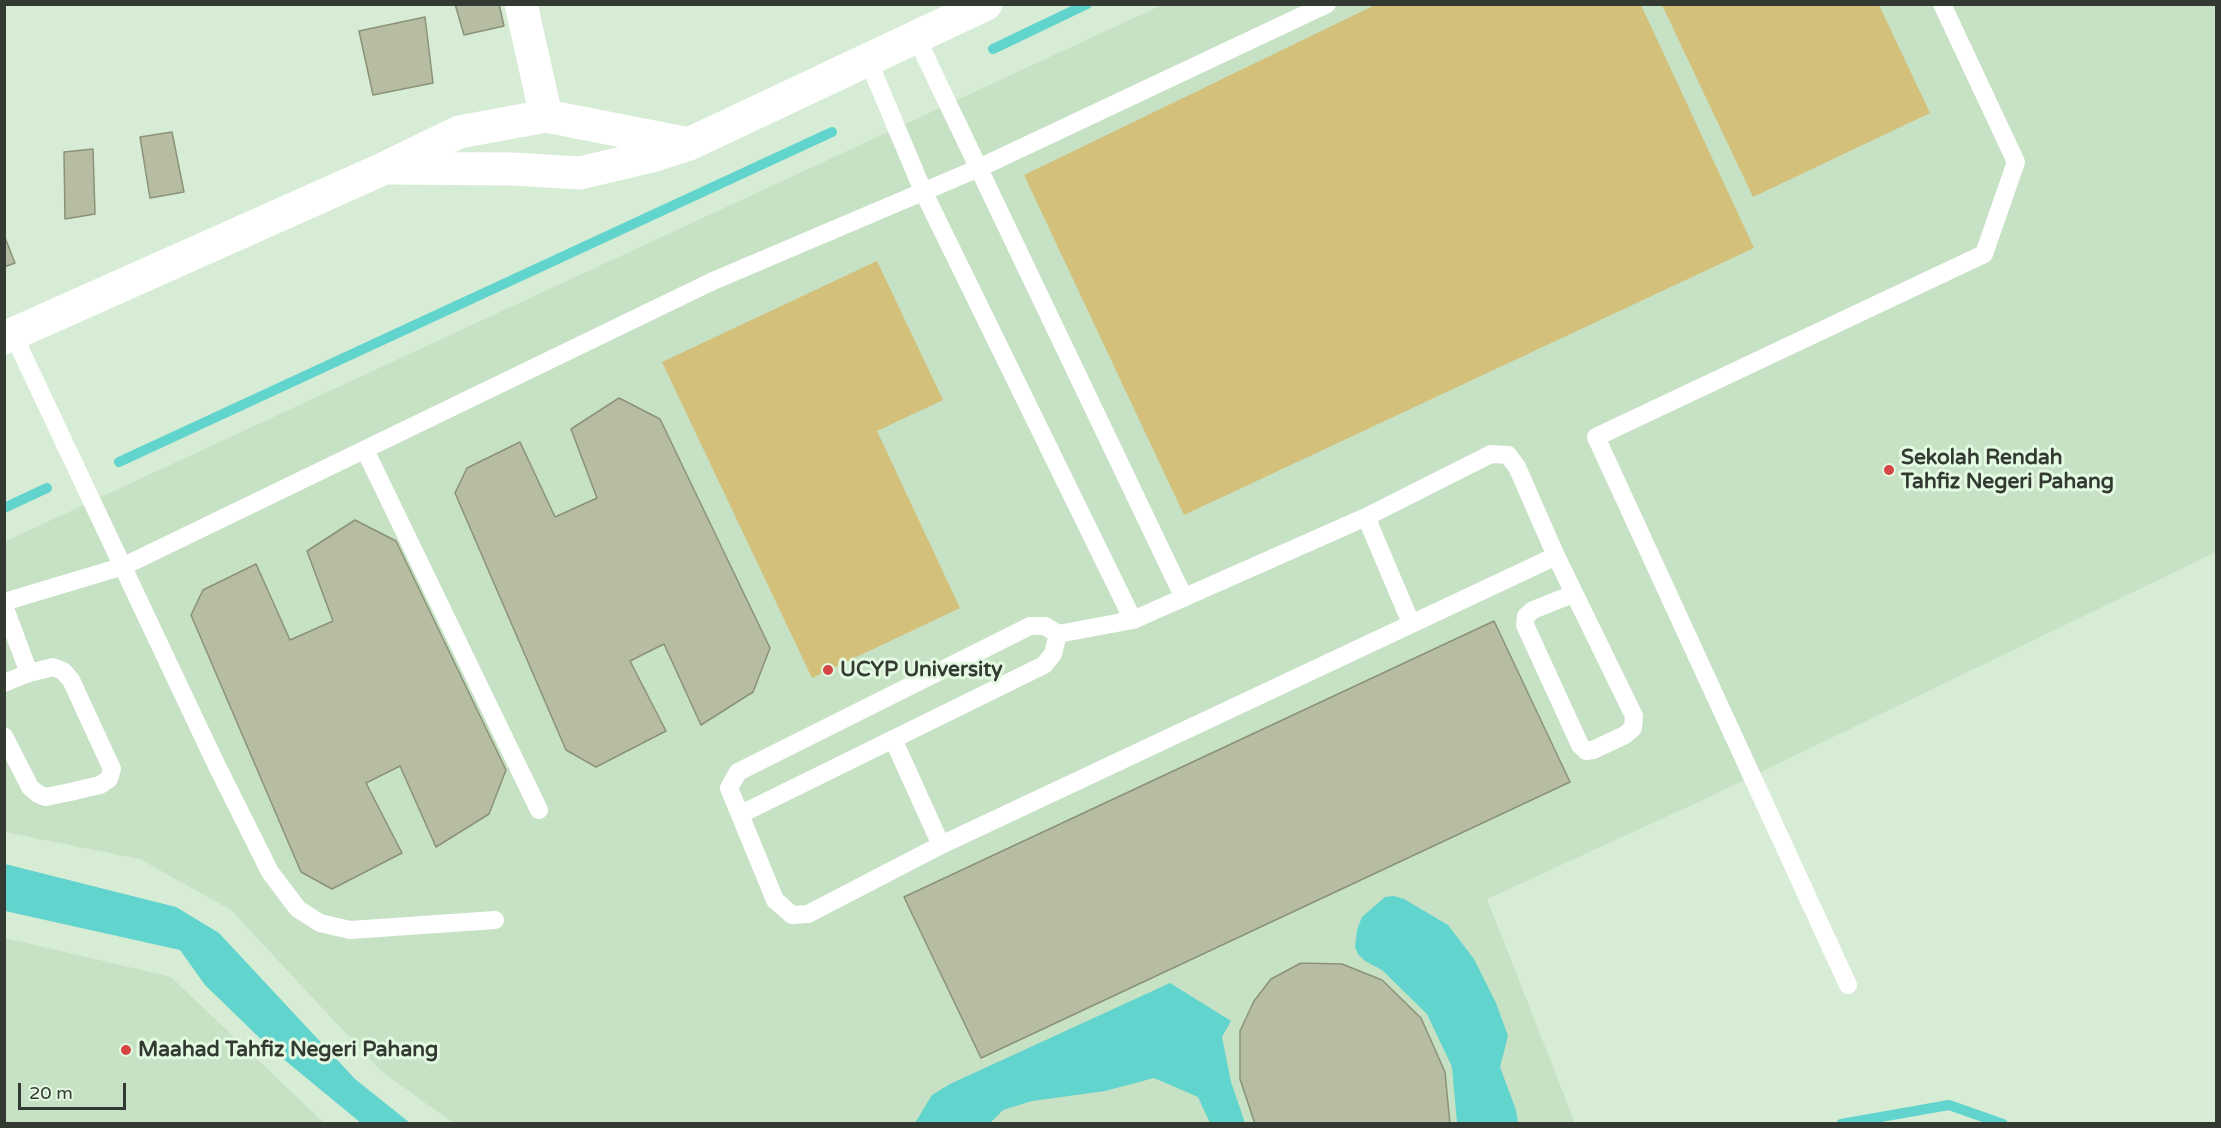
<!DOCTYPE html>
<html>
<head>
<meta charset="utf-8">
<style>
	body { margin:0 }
	#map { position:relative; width:2221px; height:1128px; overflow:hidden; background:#d6ecd4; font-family:"Varela Round",sans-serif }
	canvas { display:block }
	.frame { position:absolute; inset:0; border:6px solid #323a31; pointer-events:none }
	.scale { position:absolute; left:18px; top:1083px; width:108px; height:27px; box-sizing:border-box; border:3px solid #323a31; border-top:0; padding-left:8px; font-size:18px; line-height:21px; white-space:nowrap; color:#323a31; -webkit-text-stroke:4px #e3f9e1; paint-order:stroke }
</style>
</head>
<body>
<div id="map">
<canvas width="2221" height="1128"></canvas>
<div class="frame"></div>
<div class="scale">20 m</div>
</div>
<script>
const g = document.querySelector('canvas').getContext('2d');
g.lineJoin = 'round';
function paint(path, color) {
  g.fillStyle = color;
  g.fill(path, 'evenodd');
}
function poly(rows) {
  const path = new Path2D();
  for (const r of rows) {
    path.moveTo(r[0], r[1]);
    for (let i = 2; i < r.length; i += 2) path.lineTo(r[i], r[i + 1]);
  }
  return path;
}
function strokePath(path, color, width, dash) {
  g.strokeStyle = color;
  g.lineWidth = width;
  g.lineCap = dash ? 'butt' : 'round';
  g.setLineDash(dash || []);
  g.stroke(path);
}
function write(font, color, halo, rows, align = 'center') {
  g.font = font + ' "Varela Round",sans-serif';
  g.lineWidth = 6;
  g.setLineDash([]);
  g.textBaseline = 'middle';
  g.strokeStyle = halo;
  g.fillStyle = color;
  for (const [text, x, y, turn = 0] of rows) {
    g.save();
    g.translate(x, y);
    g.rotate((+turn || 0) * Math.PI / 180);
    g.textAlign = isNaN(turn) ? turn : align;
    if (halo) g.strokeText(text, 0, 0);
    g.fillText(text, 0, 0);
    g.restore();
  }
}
const built = poly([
	[1162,5,2216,5,2216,552,1709,797,1487,899,1575,1123,453,1123,380,1070,231,910,140,859,5,832,4,542],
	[5,938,171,977,324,1123,5,1123]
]);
const green = poly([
	[1375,5,1641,5,1754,248,1184,515,1024,175],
	[1662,5,1879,5,1930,113,1753,197],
	[877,261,943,400,877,431,960,608,812,678,662,362]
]);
const water = poly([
	[5,864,176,907,219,933,355,1079,410,1123,361,1123,270,1048,205,985,180,950,5,911],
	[1394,896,1404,899,1448,925,1474,959,1496,1003,1508,1036,1500,1067,1516,1110,1518,1123,1457,1123,1452,1067,1427,1014,1382,970,1365,961,1358,954,1355,947,1357,930,1362,917,1385,897],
	[1170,983,1231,1021,1222,1037,1231,1082,1245,1123,1210,1123,1198,1097,1154,1078,1105,1091,1032,1101,1003,1110,990,1123,915,1123,932,1095,950,1084]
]);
const stream = poly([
	[993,49,1087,4],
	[119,462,832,132],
	[4,508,47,488],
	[1841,1124,1949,1105,2003,1124]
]);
const building = poly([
	[455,4,499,4,504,26,464,35,455,4],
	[425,17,433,83,373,95,359,31,425,17],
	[172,132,184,192,150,198,140,137,172,132],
	[93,149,95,214,65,219,64,152,93,149],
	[4,235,15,263,4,267,4,235],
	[619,398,660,419,770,648,753,692,701,725,664,644,630,661,666,731,596,767,566,750,455,493,467,468,520,442,555,517,597,498,571,429,619,398],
	[355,520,396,541,506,770,489,814,436,847,400,766,366,783,402,853,332,889,301,872,191,615,203,590,256,564,290,640,333,621,307,551,355,520],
	[1494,621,1570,782,981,1058,904,897,1494,621],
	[1301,963,1342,964,1382,980,1421,1018,1445,1072,1450,1124,1255,1124,1240,1079,1240,1031,1254,1001,1271,979,1301,963]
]);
const lane = poly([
	[916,37,1184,598],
	[868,60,923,191,1133,620],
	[13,334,215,762,270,872,298,909,320,923,350,930,495,920],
	[365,450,539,810],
	[1491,454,1508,455,1517,467,1556,556,941,845,808,914,792,915,775,900,729,788,738,772,1030,626,1045,626,1058,634,1133,620,1366,517,1491,454],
	[1366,517,1411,623],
	[1556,556,1634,716,1633,728,1625,735,1593,750,1586,751,1580,745,1525,625,1526,616,1533,610,1573,594],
	[4,602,124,566,713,281,979,168,1327,4],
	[4,606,29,673],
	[4,683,29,673,53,667,63,671,71,680,112,769,109,779,100,785,70,792,46,797,38,794,30,787,4,736],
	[893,739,941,845],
	[741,814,1044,665,1053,654,1058,634],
	[1848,985,1596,437,1984,254,2016,162,1942,4]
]);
const street = poly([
	[521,4,546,116],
	[390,168,513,169,580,173,652,156,689,144,986,4],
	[4,338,385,168,459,132,546,116,689,144]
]);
const markers = [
	[1889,470,6,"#d44544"],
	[828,670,6,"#d44544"],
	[126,1050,6,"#d44544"]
];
const poiNames = [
	["Sekolah Rendah",1901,458],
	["Tahfiz Negeri Pahang",1901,482],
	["UCYP University",840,670],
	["Maahad Tahfiz Negeri Pahang",138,1050]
];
paint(built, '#c6e1c4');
paint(green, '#d3c17b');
paint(water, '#61d4ce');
strokePath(stream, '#61d4ce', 10);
paint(building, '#b6bda2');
strokePath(building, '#8b9278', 1.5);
strokePath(lane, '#fff', 18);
strokePath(street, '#fff', 33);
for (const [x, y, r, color] of markers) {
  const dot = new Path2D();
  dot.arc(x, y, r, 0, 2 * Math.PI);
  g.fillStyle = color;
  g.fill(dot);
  strokePath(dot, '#e3f9e1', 2);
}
write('bold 21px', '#323a31', '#e3f9e1', poiNames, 'left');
</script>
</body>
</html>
